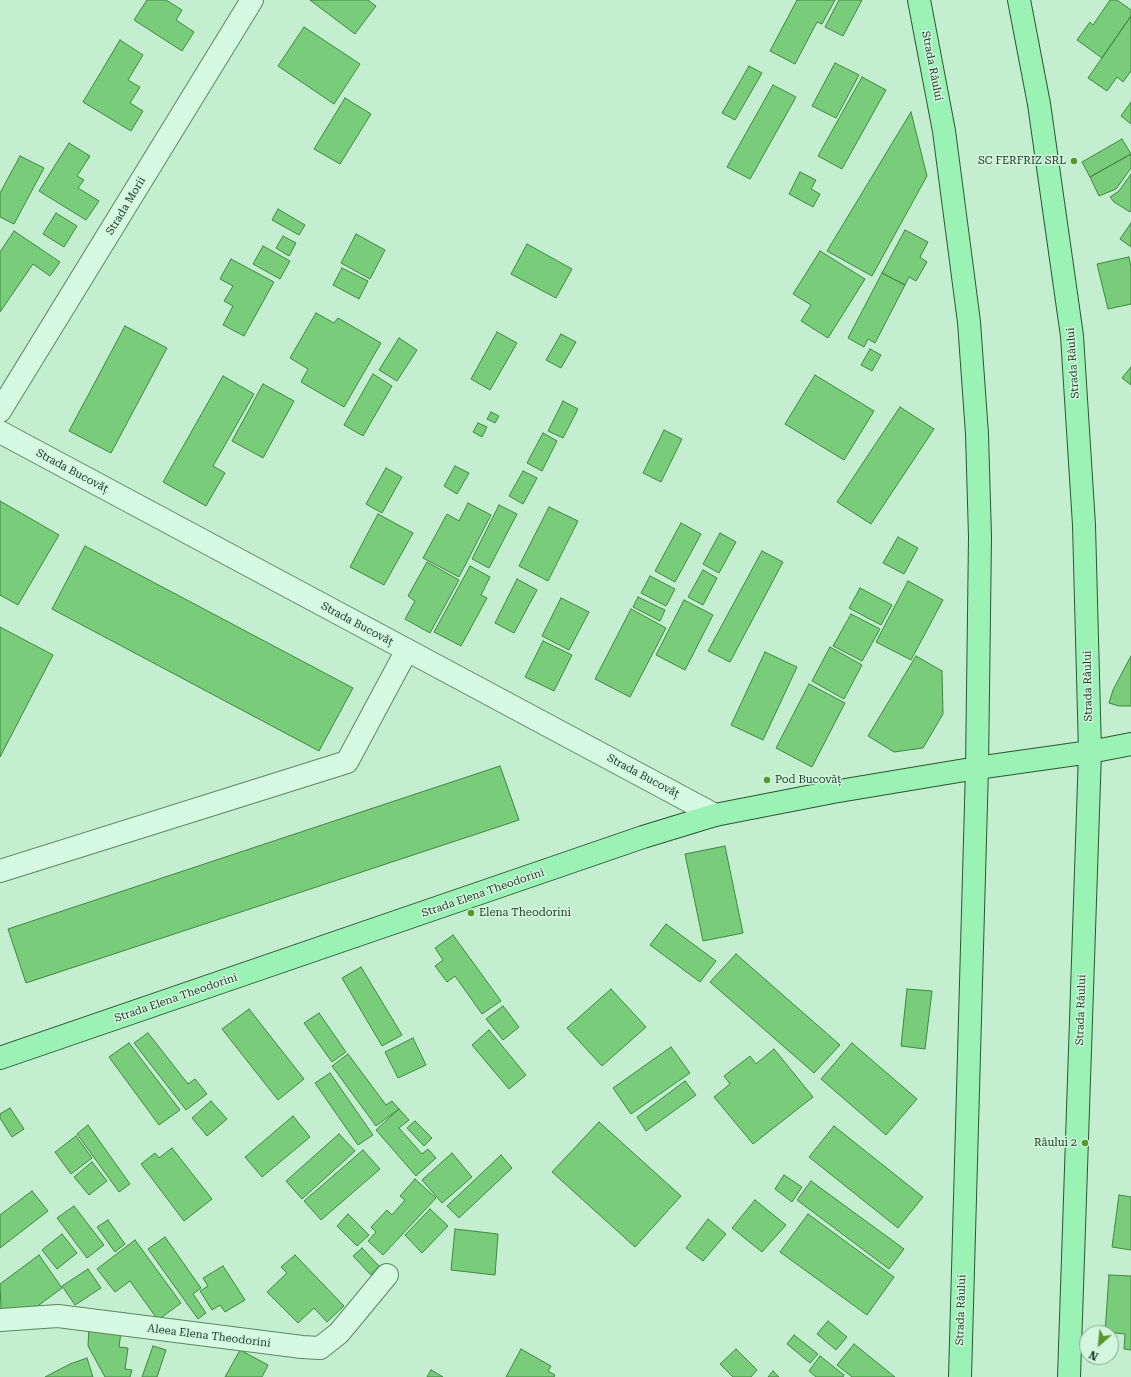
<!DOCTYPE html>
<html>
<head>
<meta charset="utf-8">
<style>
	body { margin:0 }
	#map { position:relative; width:1131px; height:1377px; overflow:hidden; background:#c3eed0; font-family:"Roboto Serif",serif }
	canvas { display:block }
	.north { position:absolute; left:1079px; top:1325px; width:40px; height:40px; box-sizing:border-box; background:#d2f6de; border:1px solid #8aaa92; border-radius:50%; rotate:207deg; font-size:11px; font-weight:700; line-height:16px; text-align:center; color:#1e3820 }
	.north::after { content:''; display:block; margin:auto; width:14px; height:18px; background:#569829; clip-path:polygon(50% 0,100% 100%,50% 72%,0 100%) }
</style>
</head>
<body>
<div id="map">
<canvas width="1131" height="1377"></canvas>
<div class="north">N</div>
</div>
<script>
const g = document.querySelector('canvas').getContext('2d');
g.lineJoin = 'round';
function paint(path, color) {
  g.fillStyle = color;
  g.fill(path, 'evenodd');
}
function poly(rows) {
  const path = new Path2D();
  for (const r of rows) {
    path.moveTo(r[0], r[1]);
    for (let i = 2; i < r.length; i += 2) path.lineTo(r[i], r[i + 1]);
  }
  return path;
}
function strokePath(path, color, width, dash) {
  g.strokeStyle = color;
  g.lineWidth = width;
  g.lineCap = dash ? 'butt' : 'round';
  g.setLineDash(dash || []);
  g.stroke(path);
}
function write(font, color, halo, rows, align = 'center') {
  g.font = font + ' "Roboto Serif",serif';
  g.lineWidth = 3;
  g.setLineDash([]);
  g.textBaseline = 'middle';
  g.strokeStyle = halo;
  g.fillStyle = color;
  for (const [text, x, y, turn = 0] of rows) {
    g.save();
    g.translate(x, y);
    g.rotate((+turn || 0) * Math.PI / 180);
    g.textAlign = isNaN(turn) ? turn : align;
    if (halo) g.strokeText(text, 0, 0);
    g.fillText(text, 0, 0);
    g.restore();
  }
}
const building = poly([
	[147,0,166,0,182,10,176,20,194,32,182,51,134,20,147,0],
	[310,0,368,0,376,6,355,34,310,0],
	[797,0,835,0,822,24,817,22,795,64,770,51,797,0],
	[839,0,862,0,843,36,825,27,839,0],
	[1110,0,1117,0,1131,10,1131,16,1102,58,1077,40,1090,22,1093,25,1110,0],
	[1131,16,1131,71,1123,82,1117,77,1107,91,1088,78,1131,16],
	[304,27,360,64,334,104,278,66,304,27],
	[120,40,143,55,128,80,140,87,130,103,143,111,131,131,83,102,120,40],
	[835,63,859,75,836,118,812,106,835,63],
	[749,66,762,73,735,120,722,113,749,66],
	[862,77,886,90,842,169,818,156,862,77],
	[773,85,796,97,750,179,727,167,773,85],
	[345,98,371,114,340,164,314,149,345,98],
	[1131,102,1131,124,1121,116,1131,102],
	[911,112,927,176,872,276,827,251,911,112],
	[1122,139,1131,154,1090,177,1082,162,1122,139],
	[69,143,90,156,77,176,84,180,78,188,99,201,86,220,39,191,69,143],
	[1131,154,1131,168,1116,189,1099,196,1090,177,1131,154],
	[20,156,44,168,14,224,0,217,0,193,20,156],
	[800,172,816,180,811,189,820,194,813,207,789,194,800,172],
	[1131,174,1131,210,1130,212,1114,202,1110,197,1119,191,1131,174],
	[278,209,305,225,299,235,272,220,278,209],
	[56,213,77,226,64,247,43,234,56,213],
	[1131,223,1131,247,1120,239,1131,223],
	[905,230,928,242,920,257,927,262,916,281,909,277,905,285,882,273,905,230],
	[14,231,60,262,50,276,33,264,0,312,0,252,14,231],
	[356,234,385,250,370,279,341,263,356,234],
	[283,236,296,243,289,256,276,248,283,236],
	[527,244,572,269,556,298,511,274,527,244],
	[263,246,290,261,280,279,253,264,263,246],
	[820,251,865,279,828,338,801,321,811,305,793,294,820,251],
	[1129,257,1131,267,1131,304,1108,309,1097,264,1129,257],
	[231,259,274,282,244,336,223,325,233,306,224,301,233,286,220,279,231,259],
	[342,268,368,281,359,299,333,285,342,268],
	[882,273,905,285,875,343,868,339,864,347,848,338,882,273],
	[316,313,334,323,338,318,381,343,344,407,301,382,308,369,290,358,316,313],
	[125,326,167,348,111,453,69,431,125,326],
	[497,332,517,343,490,390,471,379,497,332],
	[561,334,576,342,561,368,546,360,561,334],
	[399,338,417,350,397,381,379,370,399,338],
	[870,349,881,355,872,371,861,365,870,349],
	[1131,367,1131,385,1122,378,1131,367],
	[373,374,392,386,363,436,344,425,373,374],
	[815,375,874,411,844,460,785,424,815,375],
	[223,376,254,394,213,466,225,473,206,506,163,482,223,376],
	[263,384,294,401,263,458,232,441,263,384],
	[563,401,578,409,563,438,548,431,563,401],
	[900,407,934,429,871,524,837,502,900,407],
	[491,412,499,416,495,423,487,419,491,412],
	[478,423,487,427,482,437,473,432,478,423],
	[664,430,682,439,661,482,643,473,664,430],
	[543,433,557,441,542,471,527,463,543,433],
	[455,466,469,473,457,494,444,486,455,466],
	[386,468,402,477,382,513,366,504,386,468],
	[523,471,537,478,523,504,509,496,523,471],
	[0,501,59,535,18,605,0,595,0,501],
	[468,503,491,515,459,577,423,558,447,514,459,521,468,503],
	[499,505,517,514,489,568,472,559,499,505],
	[549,507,578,521,548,581,519,566,549,507],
	[378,514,413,533,384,585,350,567,378,514],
	[681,523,701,534,675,582,655,571,681,523],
	[720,533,736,542,719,573,703,564,720,533],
	[898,537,918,548,904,574,883,563,898,537],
	[85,546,353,688,319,751,52,609,85,546],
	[762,551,783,562,730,662,708,651,762,551],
	[427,562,459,580,430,633,405,619,415,601,408,596,427,562],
	[470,566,490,577,481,595,487,598,461,646,434,632,470,566],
	[703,570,717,578,703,605,688,597,703,570],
	[650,576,675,589,666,606,641,593,650,576],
	[517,579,537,590,514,633,495,623,517,579],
	[908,581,943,600,911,660,876,642,908,581],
	[860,588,892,605,881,625,849,608,860,588],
	[638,597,665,610,660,621,633,607,638,597],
	[561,598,589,612,569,650,542,636,561,598],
	[684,600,713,615,685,670,656,655,684,600],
	[631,609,666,628,630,697,595,679,631,609],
	[851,614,880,629,862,661,833,646,851,614],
	[0,627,53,655,0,757,0,627],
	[543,641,572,655,554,691,525,677,543,641],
	[830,647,862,665,844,699,812,681,830,647],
	[765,652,797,667,763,740,731,725,765,652],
	[916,656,942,671,943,714,923,748,894,752,868,736,916,656],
	[1131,656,1131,706,1119,706,1109,703,1113,690,1131,656],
	[809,684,845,703,812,767,776,748,809,684],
	[500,766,519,820,26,983,8,929,500,766],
	[725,846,743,933,703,941,685,854,725,846],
	[666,924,716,961,700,982,650,945,666,924],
	[453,935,501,1001,482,1014,455,976,447,982,435,966,443,960,435,948,453,935],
	[736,954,840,1045,814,1073,710,982,736,954],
	[361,967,402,1035,382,1046,342,978,361,967],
	[611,989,646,1027,602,1066,567,1028,611,989],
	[907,989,932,991,925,1049,901,1046,907,989],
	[503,1006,519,1027,503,1040,486,1019,503,1006],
	[249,1009,304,1079,278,1100,222,1029,249,1009],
	[319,1013,346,1052,332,1062,304,1023,319,1013],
	[489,1030,526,1075,509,1089,472,1045,489,1030],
	[148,1033,188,1084,195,1079,207,1094,186,1110,134,1043,148,1033],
	[413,1038,426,1065,398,1078,385,1052,413,1038],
	[129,1043,180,1110,159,1125,109,1057,129,1043],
	[852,1043,917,1099,886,1135,821,1079,852,1043],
	[671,1047,690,1073,631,1114,613,1088,671,1047],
	[774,1049,813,1097,753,1144,714,1097,730,1084,724,1076,750,1056,756,1064,774,1049],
	[348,1054,386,1105,392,1101,399,1109,376,1126,332,1066,348,1054],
	[330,1073,373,1135,358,1145,315,1083,330,1073],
	[685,1081,696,1095,646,1131,637,1117,685,1081],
	[211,1101,227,1119,207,1136,192,1118,211,1101],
	[10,1108,24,1129,12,1137,0,1118,0,1114,10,1108],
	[399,1109,409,1120,399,1128,422,1154,428,1149,436,1158,416,1176,376,1130,399,1109],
	[293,1116,310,1137,262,1177,245,1157,293,1116],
	[415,1121,432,1138,424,1146,407,1128,415,1121],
	[599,1122,681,1196,635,1247,552,1172,599,1122],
	[88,1125,130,1184,119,1192,77,1134,88,1125],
	[834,1126,923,1197,898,1228,809,1157,834,1126],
	[339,1134,355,1151,302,1199,286,1181,339,1134],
	[76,1136,92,1158,71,1174,55,1152,76,1136],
	[172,1148,212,1199,184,1221,141,1164,155,1153,159,1158,172,1148],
	[363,1150,380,1169,321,1220,304,1201,363,1150],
	[452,1153,472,1177,442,1203,422,1180,452,1153],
	[501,1155,512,1168,459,1218,447,1206,501,1155],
	[92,1162,107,1181,89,1195,74,1177,92,1162],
	[784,1175,802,1187,792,1202,775,1189,784,1175],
	[415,1179,436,1198,383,1255,368,1241,376,1232,371,1227,387,1210,392,1215,405,1200,400,1196,415,1179],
	[811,1181,904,1249,889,1269,797,1200,811,1181],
	[32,1191,48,1211,0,1248,0,1215,32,1191],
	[1119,1195,1131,1197,1131,1250,1112,1247,1119,1195],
	[755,1200,786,1225,762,1252,732,1228,755,1200],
	[74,1206,104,1245,87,1258,57,1218,74,1206],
	[430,1209,448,1226,422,1253,405,1235,430,1209],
	[348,1214,369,1235,357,1246,337,1226,348,1214],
	[808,1214,894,1277,867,1315,780,1252,808,1214],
	[708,1219,726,1234,703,1261,686,1248,708,1219],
	[108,1220,125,1244,115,1252,97,1227,108,1220],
	[455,1229,498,1234,495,1275,451,1270,455,1229],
	[62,1234,77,1253,57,1269,42,1250,62,1234],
	[165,1237,201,1288,193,1294,206,1313,198,1319,148,1249,165,1237],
	[135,1240,181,1303,158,1320,130,1281,115,1292,97,1269,135,1240],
	[362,1248,379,1266,371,1275,353,1256,362,1248],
	[39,1255,62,1288,31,1311,1,1309,0,1284,39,1255],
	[295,1255,344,1306,327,1322,314,1308,298,1323,267,1292,287,1273,281,1267,295,1255],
	[223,1266,245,1300,225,1312,220,1305,212,1310,200,1291,208,1286,203,1278,223,1266],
	[88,1269,101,1288,75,1305,62,1286,88,1269],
	[1109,1275,1131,1276,1131,1350,1124,1349,1125,1334,1105,1332,1109,1275],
	[828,1321,847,1337,836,1350,817,1334,828,1321],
	[89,1327,121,1332,119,1347,128,1348,125,1369,132,1370,130,1377,105,1377,88,1346,89,1327],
	[794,1335,818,1354,810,1363,787,1344,794,1335],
	[854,1344,895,1377,852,1377,837,1365,854,1344],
	[153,1346,166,1350,157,1377,142,1377,153,1346],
	[521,1349,551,1366,548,1371,555,1375,554,1377,506,1377,521,1349],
	[736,1349,757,1370,751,1377,733,1377,720,1364,736,1349],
	[240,1350,268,1365,262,1377,225,1377,240,1350],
	[820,1356,844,1375,843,1377,816,1377,809,1371,820,1356],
	[87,1358,93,1377,45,1377,70,1364,87,1358],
	[431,1370,443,1377,427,1377,431,1370],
	[773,1371,779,1377,768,1377,773,1371]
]);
const minor = poly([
	[0,411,252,0],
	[0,432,715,815],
	[0,871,347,762,407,650],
	[0,1320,58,1316,302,1347,320,1348,339,1333,387,1275]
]);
const major = poly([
	[919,0,944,131,969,322,977,434,980,537,977,768,960,1377],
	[1019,0,1039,104,1072,336,1084,525,1090,752,1069,1377],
	[0,1058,643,837,715,815,833,792,977,768,1090,752,1131,744]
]);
const markers = [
	[1074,161,4,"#569829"],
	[767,780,4,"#569829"],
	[471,913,4,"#569829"],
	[1085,1143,4,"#569829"]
];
const streetNames = [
	["Strada Râului",932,66,79],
	["Strada Morii",126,206,-59],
	["Strada Râului",1073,363,-94],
	["Strada Bucovăț",72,471,28],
	["Strada Bucovăț",357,624,28],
	["Strada Râului",1088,686,-91],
	["Strada Bucovăț",643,776,28],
	["Strada Elena Theodorini",483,893,-19],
	["Strada Elena Theodorini",176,998,-19],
	["Strada Râului",1081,1010,-88],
	["Strada Râului",961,1310,-88],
	["Aleea Elena Theodorini",209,1336,7]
];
const poiNames = [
	["SC FERFRIZ SRL",1066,161],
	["Pod Bucovăț",775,780,"left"],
	["Elena Theodorini",479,913,"left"],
	["Râului 2",1077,1143]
];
paint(building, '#78cc7a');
strokePath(building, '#3f883f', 1);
strokePath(minor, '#5a8860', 24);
strokePath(major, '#2e5631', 24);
strokePath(minor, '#d6f9e1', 22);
strokePath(major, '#9af2b4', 22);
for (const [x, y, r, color] of markers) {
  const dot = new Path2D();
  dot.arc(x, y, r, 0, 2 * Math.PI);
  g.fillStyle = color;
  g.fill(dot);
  strokePath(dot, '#d2f6de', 1.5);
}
write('11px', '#1e3820', '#d2f6de', streetNames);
write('11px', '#1e3820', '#d2f6de', poiNames, 'right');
</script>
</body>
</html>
